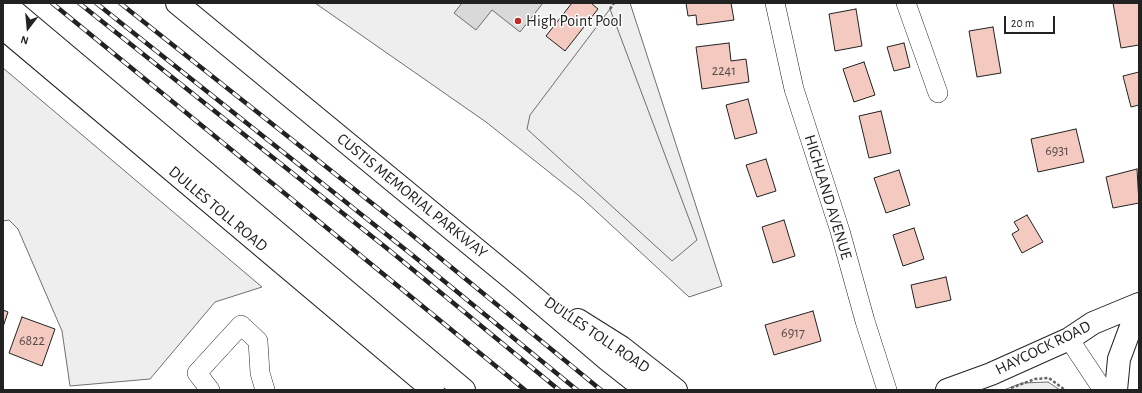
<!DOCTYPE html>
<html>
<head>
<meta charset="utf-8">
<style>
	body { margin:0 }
	#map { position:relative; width:1142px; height:393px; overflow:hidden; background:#fff; font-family:"Alegreya Sans",sans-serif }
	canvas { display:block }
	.frame { position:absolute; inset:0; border:4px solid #222; pointer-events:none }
	.north { position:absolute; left:8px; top:8px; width:40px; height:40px; -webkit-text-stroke:3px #fff; paint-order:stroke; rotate:196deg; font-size:11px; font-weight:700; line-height:16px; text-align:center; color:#222 }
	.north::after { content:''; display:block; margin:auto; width:14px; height:18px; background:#222; clip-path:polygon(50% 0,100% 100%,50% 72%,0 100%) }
	.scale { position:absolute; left:1004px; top:16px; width:51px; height:18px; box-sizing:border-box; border:2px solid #222; border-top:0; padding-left:5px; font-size:12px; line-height:14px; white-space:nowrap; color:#222; -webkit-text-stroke:3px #fff; paint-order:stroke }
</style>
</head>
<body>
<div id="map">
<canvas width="1142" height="393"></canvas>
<div class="frame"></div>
<div class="north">N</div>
<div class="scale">20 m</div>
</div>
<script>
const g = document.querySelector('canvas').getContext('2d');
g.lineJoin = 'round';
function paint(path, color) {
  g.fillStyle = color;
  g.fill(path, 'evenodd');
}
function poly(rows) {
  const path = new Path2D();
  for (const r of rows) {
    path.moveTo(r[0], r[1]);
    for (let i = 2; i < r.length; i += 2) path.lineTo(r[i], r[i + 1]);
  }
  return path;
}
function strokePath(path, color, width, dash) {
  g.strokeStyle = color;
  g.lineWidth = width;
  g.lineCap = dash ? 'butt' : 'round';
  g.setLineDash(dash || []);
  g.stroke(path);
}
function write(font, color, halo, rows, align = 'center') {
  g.font = font + ' "Alegreya Sans",sans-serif';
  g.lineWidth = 3;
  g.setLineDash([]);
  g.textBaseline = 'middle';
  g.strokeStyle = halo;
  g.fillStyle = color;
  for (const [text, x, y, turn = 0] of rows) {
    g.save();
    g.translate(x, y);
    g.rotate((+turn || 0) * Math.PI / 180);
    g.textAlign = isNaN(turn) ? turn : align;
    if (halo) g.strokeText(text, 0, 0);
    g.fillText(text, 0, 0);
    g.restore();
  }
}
const green = poly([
	[315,3,630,3,722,286,689,297,583,199,486,122,315,3],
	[3,68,262,287,215,302,150,379,70,386,62,331,18,229,9,220,3,221,3,68],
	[1048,382,1060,390,1004,390,1022,383,1048,382]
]);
const parking = poly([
	[610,9,697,240,672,261,527,129,530,115,610,9]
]);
const water = poly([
	[462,3,543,3,520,32,492,10,476,30,454,13,462,3]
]);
const building = poly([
	[572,3,591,3,598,9,565,51,546,36,572,3],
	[686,3,731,3,734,20,697,25,696,15,688,16,686,3],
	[1113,3,1139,3,1139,45,1121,48,1113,3],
	[856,9,862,46,835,51,829,14,856,9],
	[993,27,1001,73,977,77,969,31,993,27],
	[729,43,731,61,746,59,749,82,702,89,696,47,729,43],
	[904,43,910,67,894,71,887,47,904,43],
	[864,62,875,95,854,102,843,69,864,62],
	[1139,72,1139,105,1131,107,1123,76,1139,72],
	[748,99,757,133,735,139,726,105,748,99],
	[881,111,891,153,869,158,859,116,881,111],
	[1076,129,1084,162,1038,172,1031,139,1076,129],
	[766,159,776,191,757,197,746,165,766,159],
	[1137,169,1139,203,1113,208,1106,177,1137,169],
	[899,170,910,205,886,213,874,178,899,170],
	[1027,215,1043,242,1022,253,1012,234,1019,230,1014,222,1027,215],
	[784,220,795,256,773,263,762,227,784,220],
	[914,228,924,259,903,266,893,235,914,228],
	[946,277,951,300,916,308,911,285,946,277],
	[3,310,8,312,3,327,3,310],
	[813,311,821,341,774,355,765,325,813,311],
	[22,317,55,329,42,366,9,353,22,317]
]);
const path = poly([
	[610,9,614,3],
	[1011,388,1035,379,1049,378,1065,390]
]);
const minor = poly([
	[775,3,794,89,840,231,865,321,887,390],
	[906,3,938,93],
	[1069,339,1103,390],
	[210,390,197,373,241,325,258,341,260,373,265,390]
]);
const major = poly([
	[947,390,991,374,1069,339,1093,323,1139,304],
	[1116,390,1119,359,1139,305]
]);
const highway = poly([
	[4,3,464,390],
	[177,3,516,282,608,360,646,390],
	[3,28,433,390],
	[578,320,621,347,676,390]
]);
const rail = poly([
	[52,3,525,390],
	[79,3,389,250,559,390],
	[96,3,411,254,577,390],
	[120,3,412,235,601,390]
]);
const markers = [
	[518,21,4,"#c62828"]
];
const numberNames = [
	["2241",724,71],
	["6931",1057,151],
	["6917",793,333],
	["6822",32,341]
];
const poiNames = [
	["High Point Pool",526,21]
];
const streetNames = [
	["CUSTIS MEMORIAL PARKWAY",412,196,39],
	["HIGHLAND AVENUE",828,197,73],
	["DULLES TOLL ROAD",218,209,40],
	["DULLES TOLL ROAD",597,335,34],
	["HAYCOCK ROAD",1043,348,-26]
];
paint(green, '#eee');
strokePath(green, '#6f6f6f', 1);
paint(parking, '#ededed');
strokePath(parking, '#6f6f6f', 1);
paint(water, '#d9d9d9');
strokePath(water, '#6f6f6f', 1);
paint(building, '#f3c9c0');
strokePath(building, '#222', 1);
strokePath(minor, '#222', 20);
strokePath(major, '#222', 24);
strokePath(highway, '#222', 24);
strokePath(path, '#646464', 2.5, [3, 2]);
strokePath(minor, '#fff', 19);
strokePath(major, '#fff', 22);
strokePath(highway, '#fff', 22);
strokePath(rail, '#222', 4.5);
strokePath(rail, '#fff', 3, [9]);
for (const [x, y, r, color] of markers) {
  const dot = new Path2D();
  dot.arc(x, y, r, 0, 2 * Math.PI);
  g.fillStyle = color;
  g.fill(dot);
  strokePath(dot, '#fff', 1.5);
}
write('14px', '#564c4a', null, numberNames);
write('16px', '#222', '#fff', poiNames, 'left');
write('16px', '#222', '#fff', streetNames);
</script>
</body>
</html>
